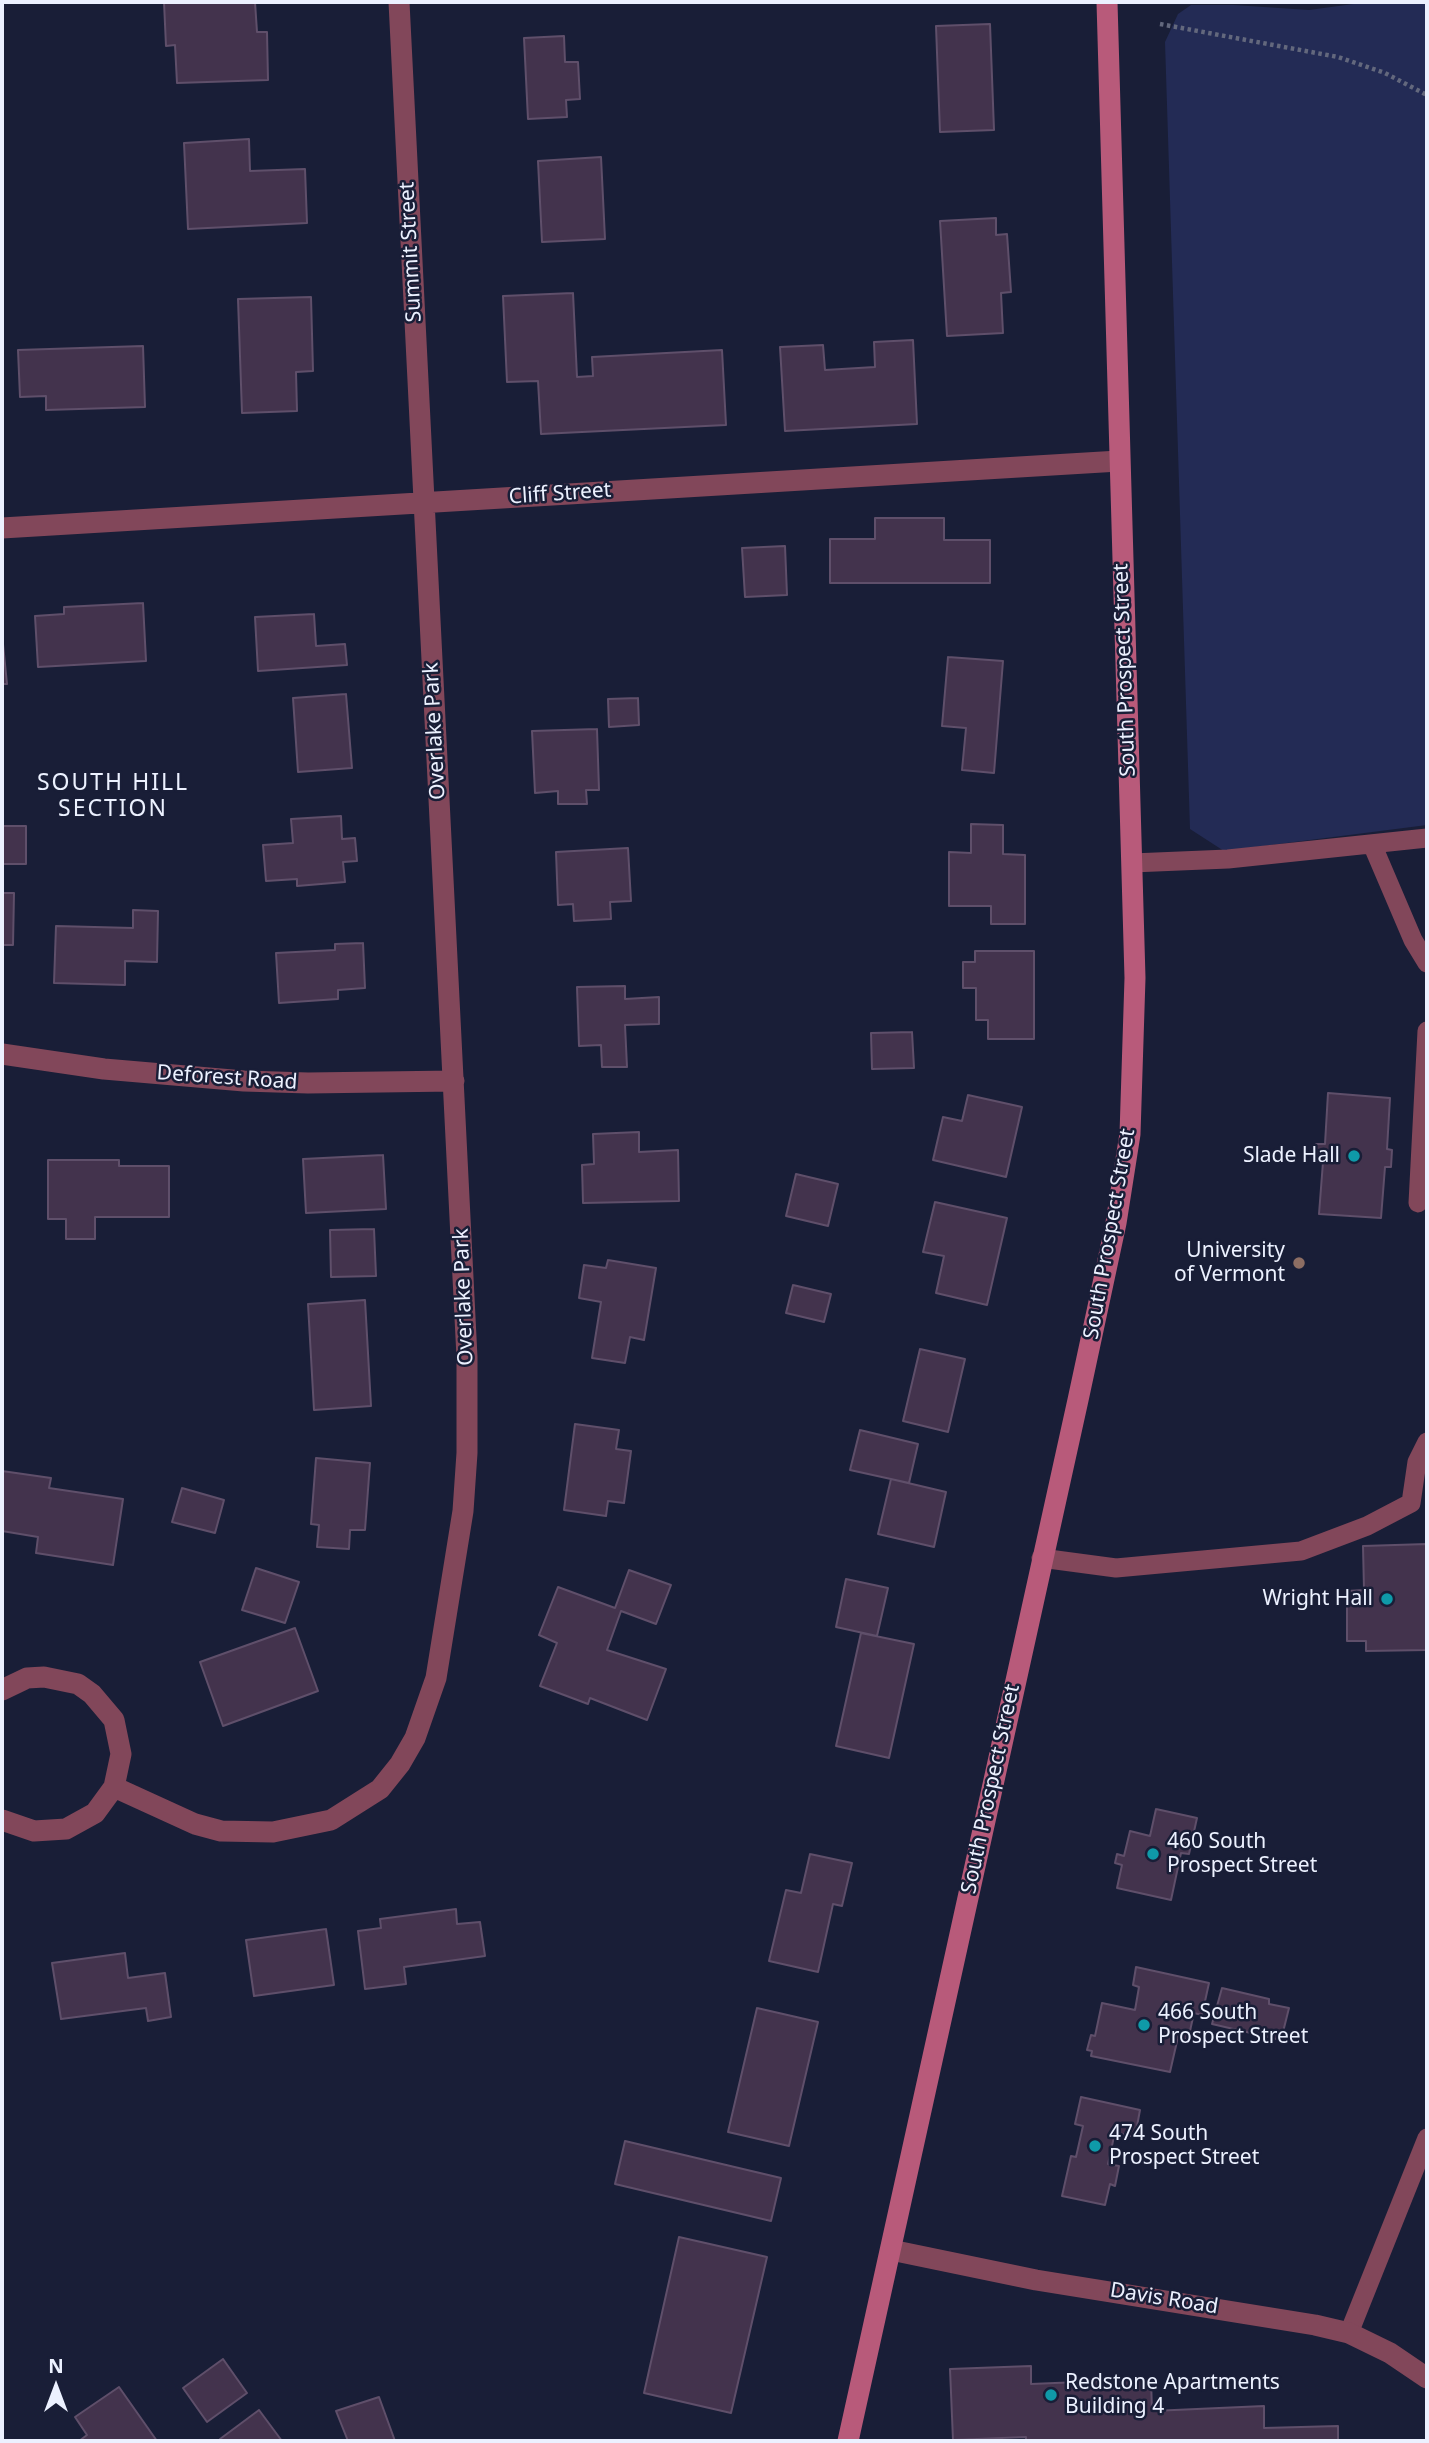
<!DOCTYPE html>
<html>
<head>
<meta charset="utf-8">
<style>
	body { margin:0 }
	#map { position:relative; width:1429px; height:2443px; overflow:hidden; background:#191e37; font-family:"Noto Sans",sans-serif }
	canvas { display:block }
	.frame { position:absolute; inset:0; border:4px solid #ecf1ff; pointer-events:none }
	.north { position:absolute; left:21px; top:2352px; width:70px; height:70px; -webkit-text-stroke:5px #191e37; paint-order:stroke; rotate:0deg; font-size:19px; font-weight:700; line-height:28px; text-align:center; color:#ecf1ff }
	.north::after { content:''; display:block; margin:auto; width:24px; height:32px; background:#ecf1ff; clip-path:polygon(50% 0,100% 100%,50% 72%,0 100%) }
</style>
</head>
<body>
<div id="map">
<canvas width="1429" height="2443"></canvas>
<div class="frame"></div>
<div class="north">N</div>
</div>
<script>
const g = document.querySelector('canvas').getContext('2d');
g.lineJoin = 'round';
function paint(path, color) {
  g.fillStyle = color;
  g.fill(path, 'evenodd');
}
function poly(rows) {
  const path = new Path2D();
  for (const r of rows) {
    path.moveTo(r[0], r[1]);
    for (let i = 2; i < r.length; i += 2) path.lineTo(r[i], r[i + 1]);
  }
  return path;
}
function strokePath(path, color, width, dash) {
  g.strokeStyle = color;
  g.lineWidth = width;
  g.lineCap = dash ? 'butt' : 'round';
  g.setLineDash(dash || []);
  g.stroke(path);
}
function write(font, color, halo, rows, align = 'center') {
  g.font = font + ' "Noto Sans",sans-serif';
  g.lineWidth = 5;
  g.setLineDash([]);
  g.textBaseline = 'middle';
  g.strokeStyle = halo;
  g.fillStyle = color;
  for (const [text, x, y, turn = 0] of rows) {
    g.save();
    g.translate(x, y);
    g.rotate((+turn || 0) * Math.PI / 180);
    g.textAlign = isNaN(turn) ? turn : align;
    if (halo) g.strokeText(text, 0, 0);
    g.fillText(text, 0, 0);
    g.restore();
  }
}
const green = poly([
	[1368,2,1427,2,1427,825,1224,851,1190,829,1165,42,1178,14,1191,5,1234,5,1309,10]
]);
const building = poly([
	[164,2,255,2,257,32,267,32,268,80,177,83,175,45,166,46,164,2],
	[990,24,994,130,940,132,936,26,990,24],
	[564,36,565,62,578,62,580,99,566,100,567,117,528,119,524,38,564,36],
	[249,139,250,171,305,169,307,223,188,229,184,143,249,139],
	[601,157,605,239,542,242,538,161,601,157],
	[996,218,996,235,1007,234,1011,292,1001,293,1003,333,947,336,940,221,996,218],
	[573,293,577,377,593,376,592,357,722,350,726,425,541,434,538,381,507,382,503,296,573,293],
	[311,297,313,371,296,372,297,411,242,413,238,299,311,297],
	[913,340,917,424,785,431,780,347,823,345,825,370,875,367,874,342,913,340],
	[143,346,145,407,46,410,46,396,20,397,18,350,143,346],
	[875,518,944,518,944,540,990,540,990,583,830,583,830,539,875,539,875,518],
	[785,546,787,595,745,597,742,548,785,546],
	[143,603,146,661,38,667,35,616,64,614,64,607,143,603],
	[314,614,316,646,345,644,347,665,258,671,255,617,314,614],
	[2,634,7,684,2,684,2,634],
	[948,657,1003,661,994,773,962,770,966,728,942,726,948,657],
	[346,694,352,768,298,772,293,698,346,694],
	[638,698,639,725,609,727,608,699,638,698],
	[597,729,599,790,586,790,587,804,558,804,558,791,535,793,532,731,597,729],
	[341,816,342,839,355,838,357,861,343,862,345,882,297,886,297,879,266,881,263,845,293,843,291,819,341,816],
	[971,824,1003,825,1003,854,1025,855,1025,924,991,924,991,906,949,906,949,852,971,853,971,824],
	[2,826,26,826,26,864,2,864,2,826],
	[628,848,631,901,610,902,611,919,574,921,573,904,558,905,556,852,628,848],
	[2,893,14,893,13,945,2,945,2,893],
	[133,910,158,911,157,962,125,961,125,985,54,983,56,926,133,928,133,910],
	[363,943,365,988,338,990,338,999,279,1003,276,953,335,950,335,944,363,943],
	[975,951,1034,951,1034,1039,988,1039,988,1020,976,1020,976,988,963,988,963,962,975,962,975,951],
	[625,986,625,999,659,997,659,1024,625,1025,627,1067,602,1067,601,1045,579,1046,577,987,625,986],
	[912,1032,914,1068,872,1069,871,1033,912,1032],
	[1328,1093,1390,1098,1387,1149,1392,1150,1391,1167,1385,1167,1381,1218,1319,1214,1323,1162,1315,1162,1316,1144,1325,1144,1328,1093],
	[968,1095,1022,1107,1006,1177,933,1160,943,1117,962,1121,968,1095],
	[639,1132,639,1152,678,1150,679,1201,583,1203,582,1165,594,1164,593,1134,639,1132],
	[383,1155,386,1209,306,1213,303,1159,383,1155],
	[48,1160,119,1160,119,1166,169,1166,169,1217,95,1217,95,1239,66,1239,66,1219,48,1219,48,1160],
	[796,1174,838,1184,828,1226,786,1216,796,1174],
	[935,1202,1007,1218,987,1305,936,1293,944,1256,923,1252,935,1202],
	[374,1229,376,1276,331,1277,330,1230,374,1229],
	[608,1260,656,1268,644,1340,630,1337,625,1363,592,1358,601,1302,579,1298,584,1265,606,1268,608,1260],
	[793,1285,831,1294,824,1322,786,1313,793,1285],
	[365,1300,371,1406,314,1410,308,1304,365,1300],
	[920,1349,965,1359,948,1432,903,1421,920,1349],
	[575,1424,619,1430,616,1449,631,1451,624,1503,608,1501,606,1516,564,1510,575,1424],
	[860,1430,918,1444,909,1483,850,1470,860,1430],
	[316,1458,370,1463,365,1530,350,1530,349,1549,317,1547,319,1525,311,1524,316,1458],
	[2,1471,51,1478,49,1488,123,1499,113,1565,36,1553,38,1537,2,1531,2,1471],
	[891,1479,946,1492,934,1547,878,1534,891,1479],
	[182,1488,224,1500,215,1533,172,1522,182,1488],
	[1427,1544,1427,1650,1366,1651,1366,1641,1347,1641,1347,1591,1364,1590,1363,1546,1427,1544],
	[256,1568,299,1582,285,1623,242,1610,256,1568],
	[629,1570,671,1585,656,1624,621,1611,607,1650,666,1669,647,1720,590,1698,588,1704,540,1686,557,1643,539,1635,558,1587,615,1608,629,1570],
	[846,1579,888,1588,877,1636,836,1627,846,1579],
	[295,1628,318,1691,223,1726,200,1662,295,1628],
	[861,1633,914,1644,889,1758,836,1746,861,1633],
	[1156,1809,1197,1818,1189,1854,1181,1853,1171,1900,1117,1888,1122,1865,1115,1863,1117,1854,1124,1856,1130,1831,1150,1836,1156,1809],
	[810,1854,852,1863,842,1906,833,1904,818,1972,769,1961,786,1890,801,1893,810,1854],
	[456,1909,457,1924,480,1922,485,1956,404,1967,406,1984,365,1989,358,1931,381,1928,380,1919,456,1909],
	[326,1929,334,1985,254,1996,246,1940,326,1929],
	[125,1953,128,1978,165,1973,171,2017,148,2021,146,2008,61,2019,52,1963,125,1953],
	[1136,1967,1209,1983,1202,2015,1194,2013,1188,2040,1178,2037,1170,2072,1091,2056,1092,2051,1087,2050,1091,2035,1095,2036,1102,2003,1135,2010,1139,1987,1133,1985,1136,1967],
	[1222,1988,1269,1999,1269,2004,1289,2008,1281,2040,1212,2024,1222,1988],
	[757,2008,818,2022,789,2146,728,2132,757,2008],
	[1081,2097,1140,2110,1135,2137,1115,2132,1108,2164,1119,2166,1115,2186,1110,2184,1105,2205,1062,2196,1071,2156,1076,2157,1083,2126,1075,2124,1081,2097],
	[625,2141,781,2178,771,2221,615,2184,625,2141],
	[679,2237,767,2257,731,2413,644,2393,679,2237],
	[223,2359,247,2393,207,2422,183,2388,223,2359],
	[1031,2366,1031,2384,1151,2379,1152,2411,1264,2406,1264,2428,1338,2426,1338,2441,1026,2441,1026,2437,953,2440,950,2369,1031,2366],
	[119,2387,157,2441,79,2441,87,2435,75,2417,119,2387],
	[379,2397,395,2441,348,2441,336,2411,379,2397],
	[259,2410,282,2441,221,2441,220,2439,259,2410]
]);
const path = poly([
	[1160,24,1338,57,1385,73,1427,95]
]);
const lane = poly([
	[1372,844,1413,940,1427,963],
	[1132,863,1228,859,1427,838],
	[1418,1203,1427,1031],
	[1041,1558,1116,1568,1301,1551,1367,1526,1411,1503,1417,1462,1427,1442],
	[1349,2333,1427,2138]
]);
const street = poly([
	[2,528,1119,461],
	[2,1054,104,1069,244,1081,308,1083,454,1081],
	[2,1690,27,1678,44,1677,78,1684,92,1694,114,1720,121,1754,114,1787,195,1824,221,1831,273,1832,331,1820,380,1789,400,1764,415,1738,436,1678,463,1511,467,1453,467,1357,399,2],
	[2,1820,34,1831,66,1829,95,1813,114,1787],
	[891,2250,1036,2280,1315,2325,1349,2333,1390,2353,1427,2378]
]);
const secondary = poly([
	[848,2441,1078,1400,1116,1223,1130,1134,1135,978,1107,2]
]);
const markers = [
	[1354,1156,7,"#0f9aa8"],
	[1299,1263,7,"#8d6e63"],
	[1387,1599,7,"#0f9aa8"],
	[1153,1854,7,"#0f9aa8"],
	[1144,2025,7,"#0f9aa8"],
	[1095,2146,7,"#0f9aa8"],
	[1051,2395,7,"#0f9aa8"]
];
const streetNames = [
	["Summit Street",411,252,-93],
	["Cliff Street",560,494,-4],
	["South Prospect Street",1125,670,-92],
	["Overlake Park",435,731,-93],
	["Deforest Road",227,1078,4],
	["South Prospect Street",1110,1234,-80],
	["Overlake Park",464,1297,-92],
	["South Prospect Street",991,1789,-78],
	["Davis Road",1164,2299,9]
];
const poiNames = [
	["Slade Hall",1340,1156,"right"],
	["University",1285,1251,"right"],
	["of Vermont",1285,1275,"right"],
	["Wright Hall",1373,1599,"right"],
	["460 South",1167,1842],
	["Prospect Street",1167,1866],
	["466 South",1158,2013],
	["Prospect Street",1158,2037],
	["474 South",1109,2134],
	["Prospect Street",1109,2158],
	["Redstone Apartments",1065,2383],
	["Building 4",1065,2407]
];
const neighbourhoodNames = [
	["SOUTH HILL",113,783],
	["SECTION",113,809]
];
paint(green, '#232b55');
paint(building, '#43334d');
strokePath(building, '#5f4f6a', 2);
strokePath(path, '#63687d', 4.5, [3.5, 3.5]);
strokePath(lane, '#82475a', 19);
strokePath(street, '#82475a', 21);
strokePath(secondary, '#b85a7a', 21);
for (const [x, y, r, color] of markers) {
  const dot = new Path2D();
  dot.arc(x, y, r, 0, 2 * Math.PI);
  g.fillStyle = color;
  g.fill(dot);
  strokePath(dot, '#191e37', 2.5);
}
write('21px', '#ecf1ff', '#191e37', streetNames);
write('21px', '#ecf1ff', '#191e37', poiNames, 'left');
g.letterSpacing = '2px';
write('23px', '#ecf1ff', '#191e37', neighbourhoodNames);
g.letterSpacing = '0px';
</script>
</body>
</html>
